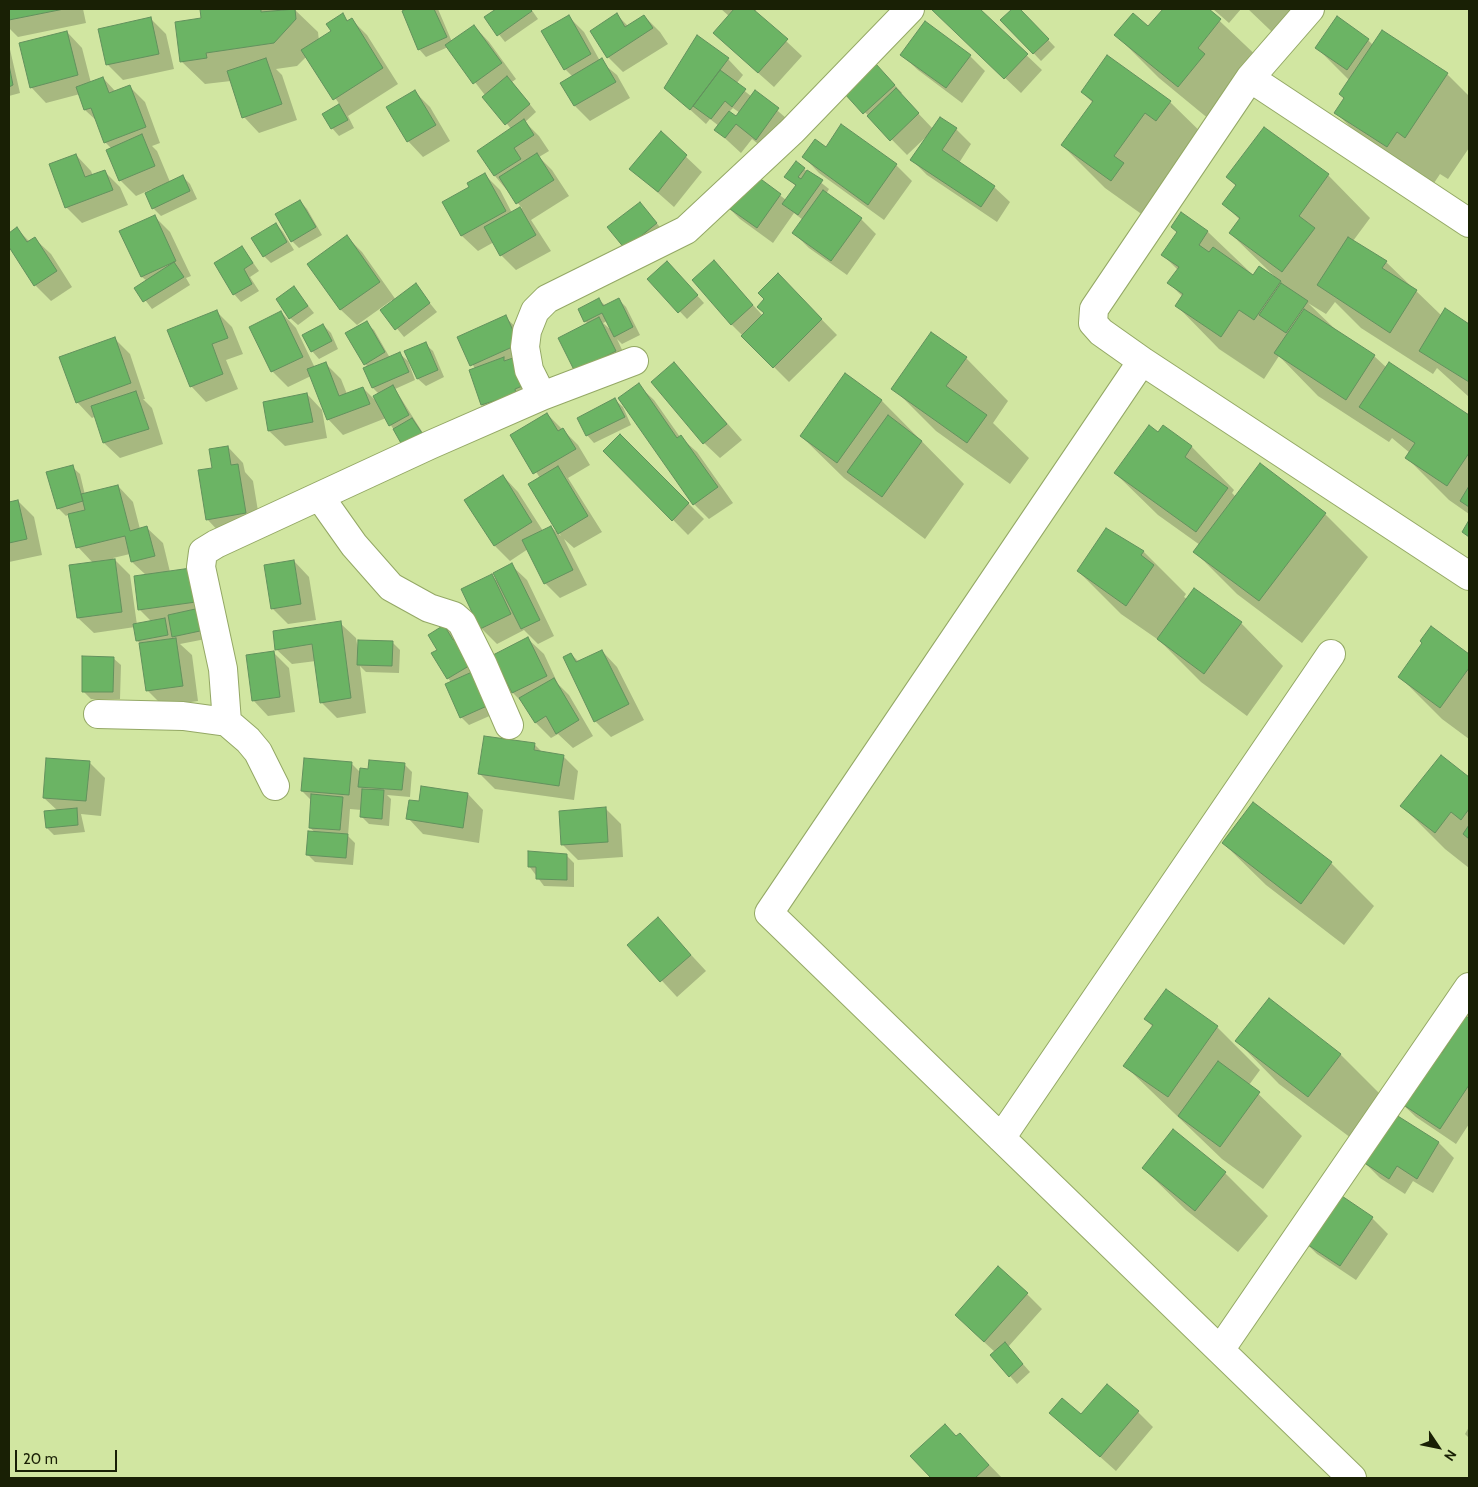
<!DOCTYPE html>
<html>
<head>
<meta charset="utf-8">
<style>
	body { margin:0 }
	#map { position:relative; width:1478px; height:1487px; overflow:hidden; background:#d1e6a1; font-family:Cabin,sans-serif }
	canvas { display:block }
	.frame { position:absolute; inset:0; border:10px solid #192005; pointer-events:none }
	.north { position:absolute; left:1413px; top:1422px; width:50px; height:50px; -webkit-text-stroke:4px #d1e6a1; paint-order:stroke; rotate:124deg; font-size:14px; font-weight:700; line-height:20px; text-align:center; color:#192005 }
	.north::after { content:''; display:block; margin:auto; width:18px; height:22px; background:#192005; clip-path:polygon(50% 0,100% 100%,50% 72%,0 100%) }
	.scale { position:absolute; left:15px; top:1450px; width:102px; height:22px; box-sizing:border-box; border:2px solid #192005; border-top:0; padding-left:6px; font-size:15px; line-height:18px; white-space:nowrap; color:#192005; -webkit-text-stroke:4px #d1e6a1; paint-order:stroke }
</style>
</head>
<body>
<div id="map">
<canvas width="1478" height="1487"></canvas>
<div class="frame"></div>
<div class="north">N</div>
<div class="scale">20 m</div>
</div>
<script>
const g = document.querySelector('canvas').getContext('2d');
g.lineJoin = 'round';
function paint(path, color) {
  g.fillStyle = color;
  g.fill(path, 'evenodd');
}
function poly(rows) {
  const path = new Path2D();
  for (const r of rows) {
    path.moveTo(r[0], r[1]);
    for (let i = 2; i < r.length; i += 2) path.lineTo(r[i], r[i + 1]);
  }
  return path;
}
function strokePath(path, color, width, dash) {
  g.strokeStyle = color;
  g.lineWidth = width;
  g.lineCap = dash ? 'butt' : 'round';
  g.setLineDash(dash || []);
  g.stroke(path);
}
const shadow = poly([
	[9,9,83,9,86,23,18,37,9,28],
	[201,9,294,9,318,32,319,41,333,32,342,15,349,22,352,20,367,35,398,84,348,116,354,128,339,136,332,128,324,114,340,105,307,56,297,66,276,69,282,75,297,120,259,133,244,117,231,81,205,84,181,61,203,19],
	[409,9,438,9,452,42,474,26,489,42,516,79,512,82,536,112,525,122,539,136,549,151,539,157,552,170,569,196,531,220,551,251,516,270,501,255,494,242,478,251,462,236,444,203,471,187,485,175,500,190,512,213,522,208,495,176,479,151,511,129,448,47,426,57,419,49,403,11],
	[498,9,531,9,538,19,505,42,486,18],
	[721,9,757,9,755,12,802,56,774,87,730,48,729,16],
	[932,9,978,9,1042,70,1021,93],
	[1014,9,1019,9,1055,47,1041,61,1002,20],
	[1164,9,1207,9,1263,62,1221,129,1159,78,1116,35,1148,28],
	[1213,9,1241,9,1229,23],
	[1248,9,1314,9,1291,50],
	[617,15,628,26,644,16,660,32,668,44,623,72,608,57],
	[569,17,584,32,600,61,617,75,630,98,590,121,575,106,562,83,573,77,565,69],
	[151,19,166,34,174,69,123,80,107,64],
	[1383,31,1447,74,1469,96,1469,148,1448,179,1440,174,1430,189,1379,155,1336,113,1345,99,1350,81,1317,48,1368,40,1373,45],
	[67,32,82,48,91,83,103,78,116,92,130,87,145,102,160,143,152,146,157,151,170,182,182,176,190,184,197,199,161,216,153,208,152,189,136,196,120,180,112,149,105,142,98,122,85,110,80,94,46,103,31,87],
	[9,45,20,93,9,96],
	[902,55,970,56,985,71,962,103,918,70],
	[728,59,743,75,736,84,752,97,756,92,794,125,772,155,752,139,741,153,716,130,719,126,710,119,706,124,666,88],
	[733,108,740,113,736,117,729,112],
	[884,73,902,93,900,94,933,129,956,129,971,144,959,163,994,187,1010,202,997,222,927,175,912,160,926,137,907,155,846,93],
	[415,92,430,107,450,141,423,157,408,141],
	[1082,92,1170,102,1213,144,1154,223,1105,188,1062,145,1093,103],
	[842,126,896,165,912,181,884,220,819,173,804,157,826,148],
	[661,133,702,172,674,207,631,169],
	[76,155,91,171,93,176,105,172,120,187,128,205,82,223,66,207],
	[804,169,829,189,826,194,861,219,876,234,847,275,809,248,794,233,803,220,794,213,773,243,740,219,725,204,758,178,786,200,797,187,786,177],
	[1328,175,1370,218,1353,241,1386,262,1442,316,1446,310,1469,325,1469,397,1437,368,1433,374,1361,328,1335,302,1326,314,1308,303,1337,331,1374,356,1387,368,1389,364,1469,416,1469,514,1449,500,1407,458,1410,453,1392,438,1389,442,1318,396,1279,356,1264,379,1219,349,1177,306,1183,297,1169,283,1178,270,1163,255,1208,232,1254,276,1274,276,1230,233,1240,220,1224,204,1236,186,1228,177],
	[300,201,307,209,322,235,299,248,292,241],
	[647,211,663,231,633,256,609,227],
	[154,216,170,232,191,276,186,278,190,285,152,309,136,288,147,281,142,277,121,232],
	[276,224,283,232,294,250,271,263,264,256],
	[17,229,30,242,35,239,51,254,72,287,51,301,35,285,9,245,9,234],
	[347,237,362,252,396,300,415,285,437,312,404,337,382,310,393,302,392,300,357,325,341,310,309,264],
	[242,247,259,271,250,277,259,291,241,302,234,294],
	[714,262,763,316,766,313,766,299,778,275,837,335,789,382,731,324],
	[674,270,704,303,687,319,649,279],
	[294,288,314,313,298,325,290,318],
	[618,299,626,307,640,335,622,344,617,339,630,367,592,386,588,324,585,321,599,300,606,306],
	[607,321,612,331,603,323],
	[217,312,232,327,243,354,226,360,238,389,206,402,191,386],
	[281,312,296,328,315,368,326,364,341,379,347,394,363,388,377,402,379,394,373,388,365,369,368,368,347,334,366,323,374,330,390,358,400,354,408,361,415,380,395,389,428,441,394,430,386,418,343,435,328,419,311,376,288,387,272,371],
	[505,317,521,332,540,401,498,420,482,405,470,370,475,369,459,338],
	[323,325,331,333,338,349,319,359,312,351],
	[115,339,130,354,145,399,143,399,152,408,163,444,120,458,104,443,96,416,92,418,77,402],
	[425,344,433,351,444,377,426,386,418,379,406,352],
	[966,358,1008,401,993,423,1029,458,1010,484,936,431,893,388],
	[674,363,742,440,720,458,704,443],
	[846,374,882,401,964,484,925,539,844,478,801,436],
	[638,385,654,400,680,437,697,452,733,503,709,519,694,504],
	[307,394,322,410,327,438,285,446,269,431,264,403],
	[615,400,623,407,631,425,594,443,587,435],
	[547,414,578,445,590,465,568,478,602,532,574,548,564,539,587,585,560,598,545,583,528,549,510,561,495,546,503,476,518,492,543,531,551,527,561,536,530,484,540,478,512,435],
	[1164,427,1192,447,1234,490,1232,493,1236,497,1260,465,1325,514,1368,557,1302,643,1237,594,1195,552,1200,545,1158,515,1115,473],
	[620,435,704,519,688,535,605,451],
	[228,447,243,463,245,472,253,481,261,529,222,535,207,519,214,469],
	[72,467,80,474,85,495,118,486,133,502,140,529,147,528,163,543,170,572,191,569,221,636,180,644,192,655,198,701,163,706,147,690,141,644,137,641,135,627,94,633,78,618,93,563,78,547,69,514,66,516,58,508],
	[130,554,132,562,146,575,139,609,152,622,137,625,130,575,113,558],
	[18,501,34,517,42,555,9,562,9,503],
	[1107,530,1144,552,1186,594,1184,597,1187,599,1241,623,1283,666,1247,716,1201,682,1160,641,1121,614,1078,571],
	[294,561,309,577,316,620,288,624,272,608],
	[511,565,527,580,554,636,538,644,524,630,497,644,481,628,491,575,499,583],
	[340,623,356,638,358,650,392,642,400,650,399,673,366,672,360,666,366,713,337,718,321,702,316,661,292,664,276,649],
	[444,627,457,639,494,714,469,725,461,717,451,682,448,678,438,651],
	[1431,628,1469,656,1469,739,1442,719,1399,676,1424,643],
	[528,639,544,654,558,684,569,695,593,736,573,748,558,734,551,738,536,723,525,705,513,693,494,655],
	[602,651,617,667,644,720,611,737,595,721,564,658,571,654,579,662],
	[274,653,289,668,295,712,268,716,253,700],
	[113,658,121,665,120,699,91,699,84,692],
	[485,738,535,745,543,753,563,756,578,771,574,800,495,789,480,774],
	[1441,756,1469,778,1469,868,1445,849,1402,806],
	[89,762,105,778,101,816,81,814,85,832,54,835,47,828,58,811,44,798],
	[351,763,360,772,404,764,412,772,410,797,387,795,391,799,389,826,369,824,362,817,362,810,350,809,348,836,355,843,353,865,315,862,307,854,316,833,310,828,312,801,302,791],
	[422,787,468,794,483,810,479,843,423,834,408,818,420,803],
	[1253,804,1331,863,1374,906,1344,945,1266,885,1223,843],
	[606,809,621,824,623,857,578,860,563,845],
	[567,856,574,863,574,887,544,886,529,866],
	[658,919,706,971,677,997,629,945],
	[1463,1015,1469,1020,1469,1124,1456,1144,1416,1117,1400,1102,1442,1055,1454,1036],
	[1145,1019,1217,1027,1260,1070,1249,1085,1302,1136,1263,1189,1222,1159,1125,1066,1153,1027],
	[1237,1041,1341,1055,1383,1097,1351,1138,1279,1084],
	[1394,1114,1439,1143,1454,1158,1433,1193,1413,1181,1405,1194,1380,1178,1364,1162],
	[1143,1168,1225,1173,1268,1216,1238,1252,1186,1210],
	[1372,1218,1388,1234,1356,1280,1317,1254,1301,1238],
	[1027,1294,1042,1309,1008,1347,1030,1372,1017,1384,1010,1376,995,1352,972,1331],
	[1138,1412,1153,1427,1116,1471,1051,1413,1081,1416],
	[1469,1427,1469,1438,1465,1434],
	[975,1450,1002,1478,933,1478,912,1456]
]);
const building = poly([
	[9,9,64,9,9,20,9,9],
	[200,9,261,9,261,12,295,9,296,19,274,43,206,53,207,58,180,62,175,22,201,18,200,9],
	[406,9,434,9,447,37,418,50,402,11,406,9],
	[496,9,530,9,532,11,497,36,484,17,496,9],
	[734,9,753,9,788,39,758,73,713,33,734,9],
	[931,9,980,9,1028,54,1004,79,931,9],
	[1012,9,1020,9,1049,39,1033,54,1000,20,1012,9],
	[1163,9,1209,9,1221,19,1198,48,1205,54,1178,87,1114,35,1133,13,1148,26,1163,9],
	[343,13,347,21,352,18,383,68,333,100,301,50,331,31,326,24,343,13],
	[617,13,625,27,644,15,653,28,607,58,590,31,617,13],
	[569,15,591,54,564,70,541,31,569,15],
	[1337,16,1369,39,1347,70,1315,48,1337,16],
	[151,17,159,54,106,65,98,29,151,17],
	[925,21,971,55,946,88,900,55,925,21],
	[474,25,502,63,473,84,445,45,474,25],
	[1382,30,1448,73,1405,138,1397,132,1387,147,1334,113,1344,98,1339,94,1382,30],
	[67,31,78,75,30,88,19,43,67,31],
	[697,35,729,58,690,110,664,88,697,35],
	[1107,55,1171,101,1156,121,1145,113,1114,156,1124,163,1111,181,1061,145,1093,101,1081,92,1107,55],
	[266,58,282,104,242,118,227,71,266,58],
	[602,58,616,82,574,106,560,83,602,58],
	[876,64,895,85,863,114,844,93,876,64],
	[9,65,13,85,9,87,9,65],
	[720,70,746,89,732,107,725,101,711,119,693,106,720,70],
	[507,76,530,104,505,125,482,97,507,76],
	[103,77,109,93,130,85,146,127,104,143,91,108,84,110,76,87,103,77],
	[896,88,919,113,890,141,867,116,896,88],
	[415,90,436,125,407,142,386,107,415,90],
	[755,90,779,108,756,140,736,124,725,138,714,130,729,111,736,116,755,90],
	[339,104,348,120,331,129,322,114,339,104],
	[940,117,957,128,942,150,995,186,981,207,910,160,940,117],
	[524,119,534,135,514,148,521,159,494,176,477,151,524,119],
	[841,124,897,164,868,205,802,157,815,139,826,147,841,124],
	[1264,127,1329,174,1299,216,1315,228,1282,272,1229,233,1240,218,1222,204,1236,185,1226,177,1264,127],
	[661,131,687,155,658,192,629,169,661,131],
	[142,134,155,166,119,181,106,150,142,134],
	[537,153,554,180,516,204,499,177,537,153],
	[76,154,85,177,105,170,113,190,65,208,49,164,76,154],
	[796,161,805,168,798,177,801,179,807,170,823,180,798,215,782,204,796,185,784,177,796,161],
	[485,173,506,211,461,236,442,202,469,187,467,183,485,173],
	[183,175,190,191,152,209,145,193,183,175],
	[758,177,781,194,757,228,723,204,758,177],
	[823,190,862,218,831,261,792,233,823,190],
	[300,200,316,227,291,242,275,214,300,200],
	[640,202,657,223,625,249,607,227,640,202],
	[520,207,536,235,500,256,484,227,520,207],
	[1181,212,1208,231,1199,245,1209,252,1213,247,1253,275,1259,266,1281,281,1254,320,1239,310,1221,337,1175,306,1183,294,1167,283,1179,267,1161,255,1177,232,1171,227,1181,212],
	[155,215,176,261,141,277,119,231,155,215],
	[276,223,287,242,263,257,251,238,276,223],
	[17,227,27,242,35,237,57,271,34,286,9,247,9,233,17,227],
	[347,235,380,282,340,310,307,264,347,235],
	[1348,237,1387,261,1382,268,1417,290,1390,333,1317,285,1348,237],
	[242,246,253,263,244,269,252,284,233,295,214,263,242,246],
	[714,260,753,305,731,325,692,280,714,260],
	[667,261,698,295,678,313,647,279,667,261],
	[174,262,184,277,143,302,134,288,174,262],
	[778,273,822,319,773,368,741,336,764,313,757,307,764,299,758,293,778,273],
	[416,283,430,303,395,330,380,310,416,283],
	[1281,283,1308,301,1286,333,1259,315,1281,283],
	[294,286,308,306,289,319,276,299,294,286],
	[599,298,603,306,619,298,633,327,614,337,602,313,584,322,578,309,599,298],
	[1445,308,1469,324,1469,382,1419,351,1445,308],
	[1304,309,1375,355,1346,400,1274,353,1304,309],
	[217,310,228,338,212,344,223,374,190,387,167,330,217,310],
	[281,311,303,357,271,372,249,327,281,311],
	[506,315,519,344,470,366,457,337,506,315],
	[599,317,616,351,575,372,558,338,599,317],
	[367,321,385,352,364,365,345,333,367,321],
	[323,324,332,341,311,352,302,335,323,324],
	[931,332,967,357,946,386,987,415,967,443,891,389,931,332],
	[115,337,131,383,76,403,59,357,115,337],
	[426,342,438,370,417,379,404,351,426,342],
	[400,352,409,372,372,388,363,368,400,352],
	[504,357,504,361,516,357,525,385,515,389,516,394,481,405,469,370,504,357],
	[326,362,339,396,363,387,370,404,327,420,307,369,326,362],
	[674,362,727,424,703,444,651,382,674,362],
	[1389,362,1469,415,1469,453,1447,486,1405,458,1415,443,1359,407,1389,362],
	[845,373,882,400,837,463,800,436,845,373],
	[639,383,677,438,681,435,718,487,693,505,618,398,639,383],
	[393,385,409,415,389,426,373,396,393,385],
	[136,391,149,429,103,443,91,406,136,391],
	[307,393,313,422,268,431,263,402,307,393],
	[615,398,625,417,586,436,577,418,615,398],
	[547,413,558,431,563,428,576,449,533,474,510,435,547,413],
	[888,415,922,441,882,497,847,472,888,415],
	[412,418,422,433,402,445,393,429,412,418],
	[1149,425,1158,432,1163,425,1192,446,1185,457,1228,488,1196,532,1114,473,1149,425],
	[620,434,689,503,672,521,603,451,620,434],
	[228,446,231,465,238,464,246,513,206,520,198,470,212,468,209,449,228,446],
	[1260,463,1326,513,1259,601,1193,552,1260,463],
	[73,465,83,501,57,509,46,472,73,465],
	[558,466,588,516,558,534,528,484,558,466],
	[503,475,532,522,494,546,464,500,503,475],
	[118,485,130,531,147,526,155,556,131,562,125,536,76,548,68,514,85,510,81,494,118,485],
	[1469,486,1469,507,1460,501,1469,486],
	[18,500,27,539,9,543,9,502,18,500],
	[1469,520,1469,537,1462,532,1469,520],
	[551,526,573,570,544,584,522,540,551,526],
	[1106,528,1144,551,1141,555,1154,565,1126,606,1077,571,1106,528],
	[115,559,122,612,77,618,69,565,115,559],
	[294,560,301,604,271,609,264,565,294,560],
	[512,563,540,620,521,629,493,573,512,563],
	[191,568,196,602,138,610,134,576,191,568],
	[492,574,511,614,480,629,461,589,492,574],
	[1194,588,1242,622,1204,674,1157,639,1194,588],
	[209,606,214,628,172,637,168,615,209,606],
	[165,618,168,635,136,641,133,624,165,618],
	[341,621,351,698,320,703,312,644,275,650,273,631,341,621],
	[444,625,453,640,463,634,479,660,447,679,431,653,437,650,428,635,444,625],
	[1431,626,1469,654,1469,668,1440,708,1398,677,1422,643,1420,641,1431,626],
	[528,637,547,676,512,693,493,655,528,637],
	[176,638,183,686,146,691,139,643,176,638],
	[358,640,393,641,392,666,357,665,358,640],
	[602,650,629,704,594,722,563,657,571,653,576,662,602,650],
	[274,651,280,697,252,701,246,655,274,651],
	[82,656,114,657,113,692,82,692,82,656],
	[472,672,487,706,460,718,445,684,472,672],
	[554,678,579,720,556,734,546,716,535,723,519,698,554,678],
	[484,736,535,743,534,750,564,755,559,786,478,774,484,736],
	[1441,755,1469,777,1469,809,1461,820,1451,812,1435,833,1400,806,1441,755],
	[46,758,90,761,86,801,43,798,46,758],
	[304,758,352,762,349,795,301,791,304,758],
	[369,760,405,763,402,790,358,787,360,768,368,769,369,760],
	[421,786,468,793,463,828,406,819,409,800,419,801,421,786],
	[362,789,384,790,382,819,360,817,362,789],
	[311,794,343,797,340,830,309,828,311,794],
	[1253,802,1332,862,1301,904,1222,843,1253,802],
	[606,807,608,842,561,845,559,811,606,807],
	[77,808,78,825,46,828,44,811,77,808],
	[1469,825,1469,839,1463,834,1469,825],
	[308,831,348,834,346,858,306,855,308,831],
	[528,851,567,854,567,880,536,879,536,867,528,867,528,851],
	[658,917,691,955,660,982,627,945,658,917],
	[1166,989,1218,1026,1168,1097,1123,1066,1153,1025,1144,1019,1166,989],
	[1269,998,1341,1054,1308,1097,1235,1041,1269,998],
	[1462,1014,1469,1018,1469,1085,1440,1129,1399,1102,1438,1050,1442,1053,1453,1036,1450,1033,1462,1014],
	[1218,1061,1260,1092,1220,1147,1178,1116,1218,1061],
	[1393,1113,1439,1142,1417,1179,1397,1166,1389,1179,1363,1162,1393,1113],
	[1173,1129,1226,1172,1195,1211,1142,1168,1173,1129],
	[1333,1190,1373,1217,1340,1266,1299,1239,1333,1190],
	[998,1266,1028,1293,984,1342,955,1315,998,1266],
	[1005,1342,1023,1364,1009,1377,990,1355,1005,1342],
	[1107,1384,1139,1411,1100,1457,1049,1413,1062,1398,1081,1414,1107,1384],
	[945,1424,956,1436,960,1433,989,1465,975,1478,931,1478,910,1456,945,1424]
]);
const minor = poly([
	[1310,9,1250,78,1094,309,1093,323,1101,332,1142,361,1469,576],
	[1250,78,1469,223],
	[1142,361,769,913,1352,1478],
	[542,396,529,370,525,347,527,331,535,311,547,299,686,230,792,131,910,9],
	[320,497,354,545,391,587,429,608,454,616,462,623,483,665,509,725],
	[98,714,183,716,227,722,248,740,258,752,275,786],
	[227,722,223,669,201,567,203,552,216,544,430,445,542,396,634,361],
	[1001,1138,1331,654],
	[1220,1350,1469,987]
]);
paint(shadow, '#0003');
paint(building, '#6bb464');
strokePath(building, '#62915d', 1);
strokePath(minor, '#94a865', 30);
strokePath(minor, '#fff', 28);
</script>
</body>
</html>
